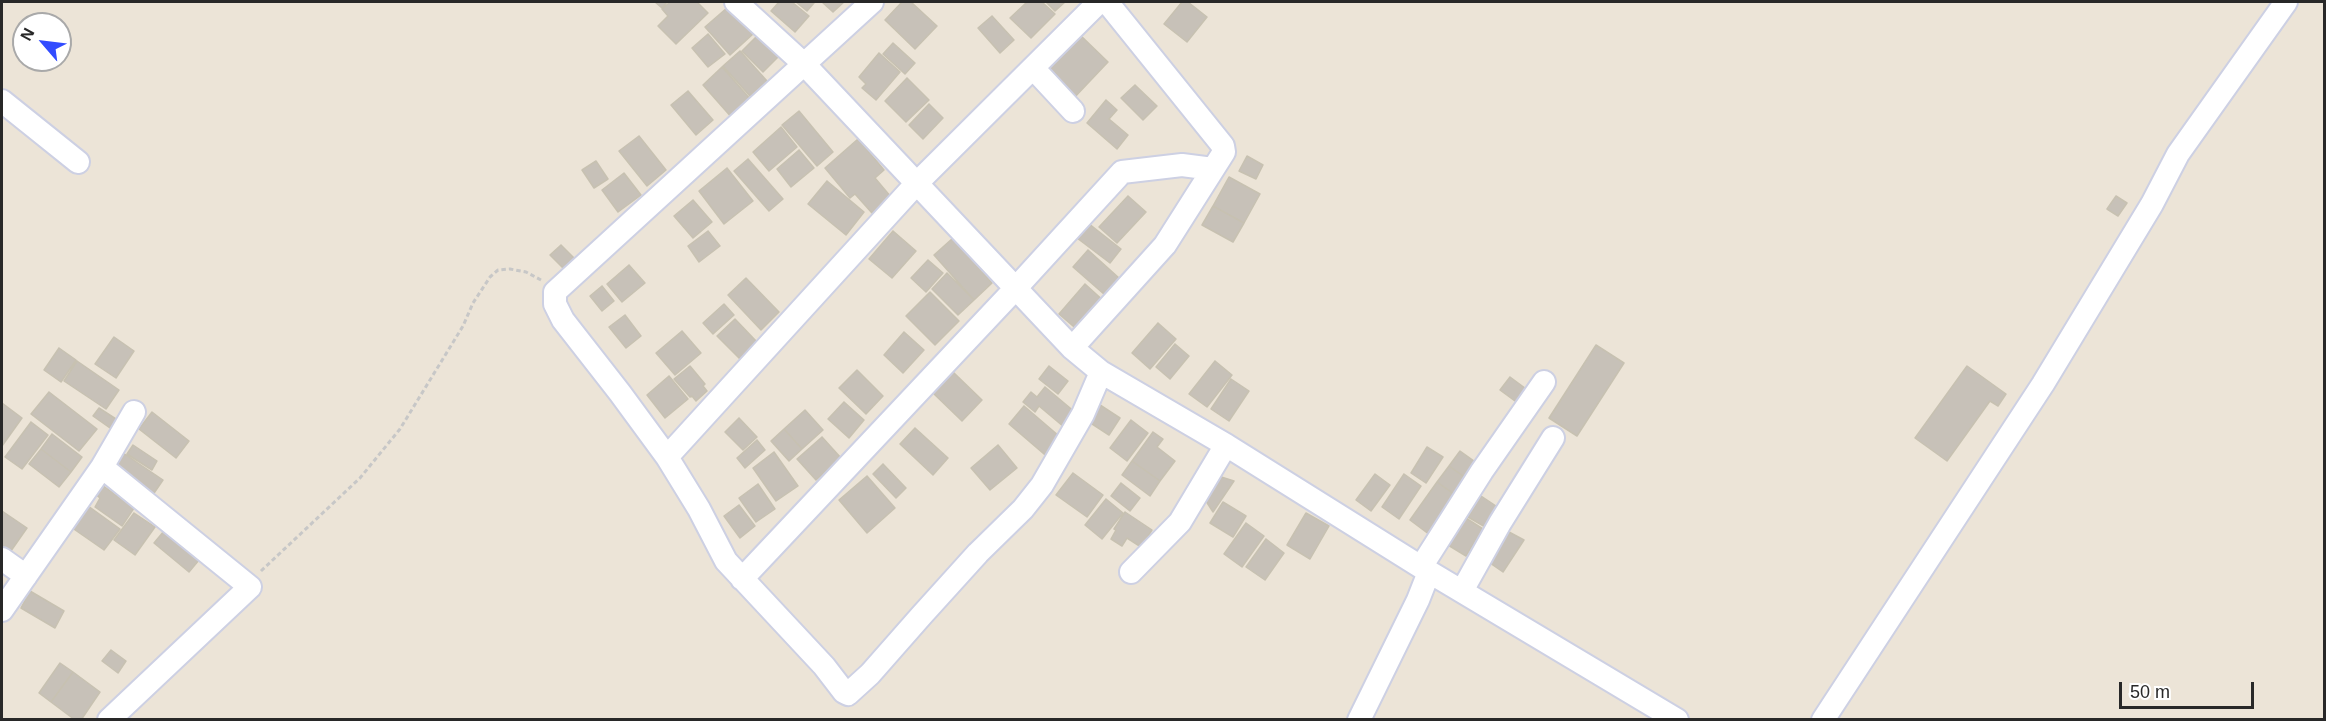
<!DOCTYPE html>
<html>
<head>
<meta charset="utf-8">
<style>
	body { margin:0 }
	#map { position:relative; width:2326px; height:721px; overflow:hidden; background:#ece4d7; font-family:Arial,sans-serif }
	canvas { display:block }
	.frame { position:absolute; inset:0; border:3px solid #282828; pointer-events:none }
	.north { position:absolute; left:12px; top:12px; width:60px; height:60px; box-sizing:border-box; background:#fff; border:2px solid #a9a9a9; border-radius:50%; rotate:298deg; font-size:16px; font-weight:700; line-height:24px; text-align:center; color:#282828 }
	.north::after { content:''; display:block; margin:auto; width:21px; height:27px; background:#324cff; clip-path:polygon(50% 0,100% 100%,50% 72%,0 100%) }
	.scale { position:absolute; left:2119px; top:682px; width:135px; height:27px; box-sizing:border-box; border:3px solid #282828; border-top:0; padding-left:8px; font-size:18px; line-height:21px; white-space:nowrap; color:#282828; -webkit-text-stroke:4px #fff; paint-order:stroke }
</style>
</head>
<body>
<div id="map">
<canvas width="2326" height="721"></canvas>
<div class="frame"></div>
<div class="north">N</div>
<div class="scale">50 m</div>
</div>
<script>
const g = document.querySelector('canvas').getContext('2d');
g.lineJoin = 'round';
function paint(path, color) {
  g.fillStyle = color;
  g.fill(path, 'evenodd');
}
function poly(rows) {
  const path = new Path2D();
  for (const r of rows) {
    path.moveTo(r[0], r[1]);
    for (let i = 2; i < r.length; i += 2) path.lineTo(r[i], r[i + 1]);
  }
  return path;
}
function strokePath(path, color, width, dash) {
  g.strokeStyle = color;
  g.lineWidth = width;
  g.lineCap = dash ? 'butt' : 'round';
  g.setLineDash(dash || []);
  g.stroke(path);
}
const building = poly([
	[655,2,667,2,662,8,655,2],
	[670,2,697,2,708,13,676,44,658,26,668,16,662,9,670,2],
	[779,2,792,2,809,16,795,32,771,11,779,2],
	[796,2,813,2,814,3,807,11,796,2],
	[822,2,844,2,833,12,822,2],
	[902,2,911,2,937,26,915,49,885,20,902,2],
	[1027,2,1042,2,1055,14,1031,38,1010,18,1027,2],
	[1046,2,1065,2,1055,11,1046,2],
	[1182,2,1188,2,1207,17,1187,42,1164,24,1182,2],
	[728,7,753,34,730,55,705,27,728,7],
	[992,16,1014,40,1000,53,978,28,992,16],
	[1077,32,1108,62,1072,100,1041,70,1077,32],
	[760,33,781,54,763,72,742,51,760,33],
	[708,34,725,54,708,67,692,48,708,34],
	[893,43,915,63,905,74,883,54,893,43],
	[740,51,767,81,750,96,723,66,740,51],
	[879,53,900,72,876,100,862,88,866,84,859,77,879,53],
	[722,67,752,101,733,119,703,85,722,67],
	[907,78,929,100,906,122,885,101,907,78],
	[1135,85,1157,106,1143,120,1121,98,1135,85],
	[688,91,713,120,696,135,671,105,688,91],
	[1106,100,1117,110,1109,119,1128,135,1117,149,1087,123,1106,100],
	[929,104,943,118,923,139,909,125,929,104],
	[799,111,833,152,817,166,782,125,799,111],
	[781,127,797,147,769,171,753,152,781,127],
	[639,136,666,170,647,186,619,151,639,136],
	[858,139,884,170,875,178,891,197,872,213,855,194,850,198,825,168,858,139],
	[799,150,814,168,791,187,777,169,799,150],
	[1247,156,1263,165,1256,179,1239,171,1247,156],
	[748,159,783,199,769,211,734,171,748,159],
	[596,161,608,179,594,188,582,170,596,161],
	[727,168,753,201,724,224,699,191,727,168],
	[624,173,641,195,618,212,602,190,624,173],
	[1229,177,1260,194,1244,223,1213,206,1229,177],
	[827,181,864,212,846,235,808,204,827,181],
	[1128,196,1146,212,1117,243,1099,227,1128,196],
	[2116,196,2127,203,2118,216,2107,209,2116,196],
	[693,200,712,222,693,238,674,216,693,200],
	[1213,206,1244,223,1233,242,1202,225,1213,206],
	[1088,223,1121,249,1110,263,1077,238,1088,223],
	[708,231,720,246,699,262,688,246,708,231],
	[893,231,916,251,892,278,869,259,893,231],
	[953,238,992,283,974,300,934,255,953,238],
	[561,245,579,263,568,273,550,255,561,245],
	[1088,250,1119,278,1105,295,1073,267,1088,250],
	[928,260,943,273,926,292,911,278,928,260],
	[629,265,645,283,622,302,607,284,629,265],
	[947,273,974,300,958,315,932,289,947,273],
	[746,278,779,312,761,330,728,295,746,278],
	[1085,284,1106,303,1080,332,1059,314,1085,284],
	[602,286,614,301,602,311,590,296,602,286],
	[930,292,959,321,935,345,906,316,930,292],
	[724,304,734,315,713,334,703,323,724,304],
	[625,315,641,336,626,348,609,327,625,315],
	[735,319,757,342,740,359,717,336,735,319],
	[1158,323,1176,339,1150,369,1132,353,1158,323],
	[682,331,701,353,675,375,656,353,682,331],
	[904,332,924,350,903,373,884,355,904,332],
	[114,337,134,351,116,378,95,364,114,337],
	[1175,344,1189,356,1170,379,1156,367,1175,344],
	[1596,345,1624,363,1577,436,1549,418,1596,345],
	[59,348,76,360,61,382,44,370,59,348],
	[77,361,119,390,106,409,64,381,77,361],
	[1215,361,1232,375,1207,407,1189,394,1215,361],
	[690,366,705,384,703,386,707,391,696,401,692,396,690,397,674,379,690,366],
	[1049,366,1068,381,1058,394,1039,379,1049,366],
	[1967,366,2006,394,1998,406,1990,401,1947,461,1915,438,1967,366],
	[857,370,883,396,866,414,839,388,857,370],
	[952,371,982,400,962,421,932,392,952,371],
	[669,376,688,399,665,418,647,395,669,376],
	[1510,377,1529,391,1519,404,1500,390,1510,377],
	[1231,379,1249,391,1229,421,1211,409,1231,379],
	[1045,387,1076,413,1064,427,1039,406,1035,412,1023,402,1031,392,1037,397,1045,387],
	[49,392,97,429,79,451,31,414,49,392],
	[844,402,864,420,849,438,828,419,844,402],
	[2,403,22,418,2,446,2,403],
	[1097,403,1120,418,1109,435,1086,420,1097,403],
	[1024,406,1066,442,1051,460,1009,424,1024,406],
	[99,408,116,419,110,428,93,416,99,408],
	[805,410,823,430,802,449,784,429,805,410],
	[152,412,189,441,176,458,139,429,152,412],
	[739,418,757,437,743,450,725,432,739,418],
	[1131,420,1148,433,1127,461,1110,448,1131,420],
	[31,422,48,435,22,469,5,457,31,422],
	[915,428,948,458,933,475,900,444,915,428],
	[784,429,802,449,789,461,771,441,784,429],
	[1153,432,1163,439,1157,447,1175,461,1160,481,1132,461,1153,432],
	[52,434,82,457,71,472,41,449,52,434],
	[822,437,841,458,816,480,797,459,822,437],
	[757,440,765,450,745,468,737,458,757,440],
	[133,445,157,461,152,470,127,454,133,445],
	[998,445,1017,468,990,490,971,468,998,445],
	[1427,447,1443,457,1426,483,1411,473,1427,447],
	[41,449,71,472,59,487,29,464,41,449],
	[1460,451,1481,466,1470,481,1449,466,1460,451],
	[774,452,798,486,776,501,753,468,774,452],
	[123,453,163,480,152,496,113,469,123,453],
	[1132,461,1160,481,1150,496,1122,475,1132,461],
	[883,464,906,488,896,498,873,474,883,464],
	[1449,466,1470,481,1458,497,1437,482,1449,466],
	[1073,473,1103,495,1087,517,1056,495,1073,473],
	[1375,474,1390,485,1371,511,1356,500,1375,474],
	[1404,474,1421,486,1399,519,1382,507,1404,474],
	[867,476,895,508,867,533,839,500,867,476],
	[1218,476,1234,481,1213,512,1206,501,1218,476],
	[1437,482,1458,497,1430,535,1410,520,1437,482],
	[1121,483,1140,498,1130,511,1111,496,1121,483],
	[758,484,775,509,756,522,739,498,758,484],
	[102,485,134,508,122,526,95,507,100,498,95,494,102,485],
	[1481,496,1499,508,1487,528,1468,517,1481,496],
	[1106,499,1123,513,1102,539,1085,525,1106,499],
	[1223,502,1246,516,1233,537,1210,523,1223,502],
	[84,503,120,529,104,550,68,525,84,503],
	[739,505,755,526,740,538,724,516,739,505],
	[2,511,27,528,6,558,2,555,2,511],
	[1125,512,1152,530,1141,547,1127,538,1122,546,1111,539,1116,530,1114,529,1125,512],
	[134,513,155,527,135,555,114,540,134,513],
	[1306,513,1329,526,1310,559,1287,545,1306,513],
	[1458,513,1483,529,1466,556,1448,545,1458,513],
	[1246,523,1264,536,1242,567,1224,554,1246,523],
	[169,525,204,554,189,572,154,543,169,525],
	[1509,532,1524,540,1503,572,1487,561,1509,532],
	[1266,539,1284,553,1265,580,1246,567,1266,539],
	[30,591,64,611,55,628,21,608,30,591],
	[111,650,126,661,118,673,102,661,111,650],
	[60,663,73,672,51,702,39,693,60,663],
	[73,672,100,692,81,720,75,720,51,702,73,672]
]);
const path = poly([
	[261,571,360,478,400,429,463,326,473,303,490,277,498,270,510,269,526,272,541,280]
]);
const street = poly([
	[736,2,805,65,1072,348,1101,372,1226,445,1421,567,1677,720],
	[872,2,555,292,555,304,563,320,620,393,667,457,699,509,726,561,824,666,844,692,848,694,870,674,921,616,978,553,1023,509,1042,485,1083,414,1101,372],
	[1033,68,1073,111],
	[2,101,78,162],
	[1072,348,1165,245,1224,152,1223,146,1107,2],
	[667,457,916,184,1099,2],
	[102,467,250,587,109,720],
	[2,559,26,576],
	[1421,567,1482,471,1544,382],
	[1131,572,1180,522,1226,445],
	[742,579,1015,289,1122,172,1182,165,1213,169],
	[1462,591,1500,523,1553,438],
	[2,610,102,467,134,412],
	[1359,720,1418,600,1429,572],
	[1823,720,2043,384,2152,204,2178,154,2286,2]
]);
paint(building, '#c7c1b8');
strokePath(building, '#c7c1b1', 1.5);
strokePath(street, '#cdd0e3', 26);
strokePath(path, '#c7c7c7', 3, [4.5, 3]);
strokePath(street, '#fff', 22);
</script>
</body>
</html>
